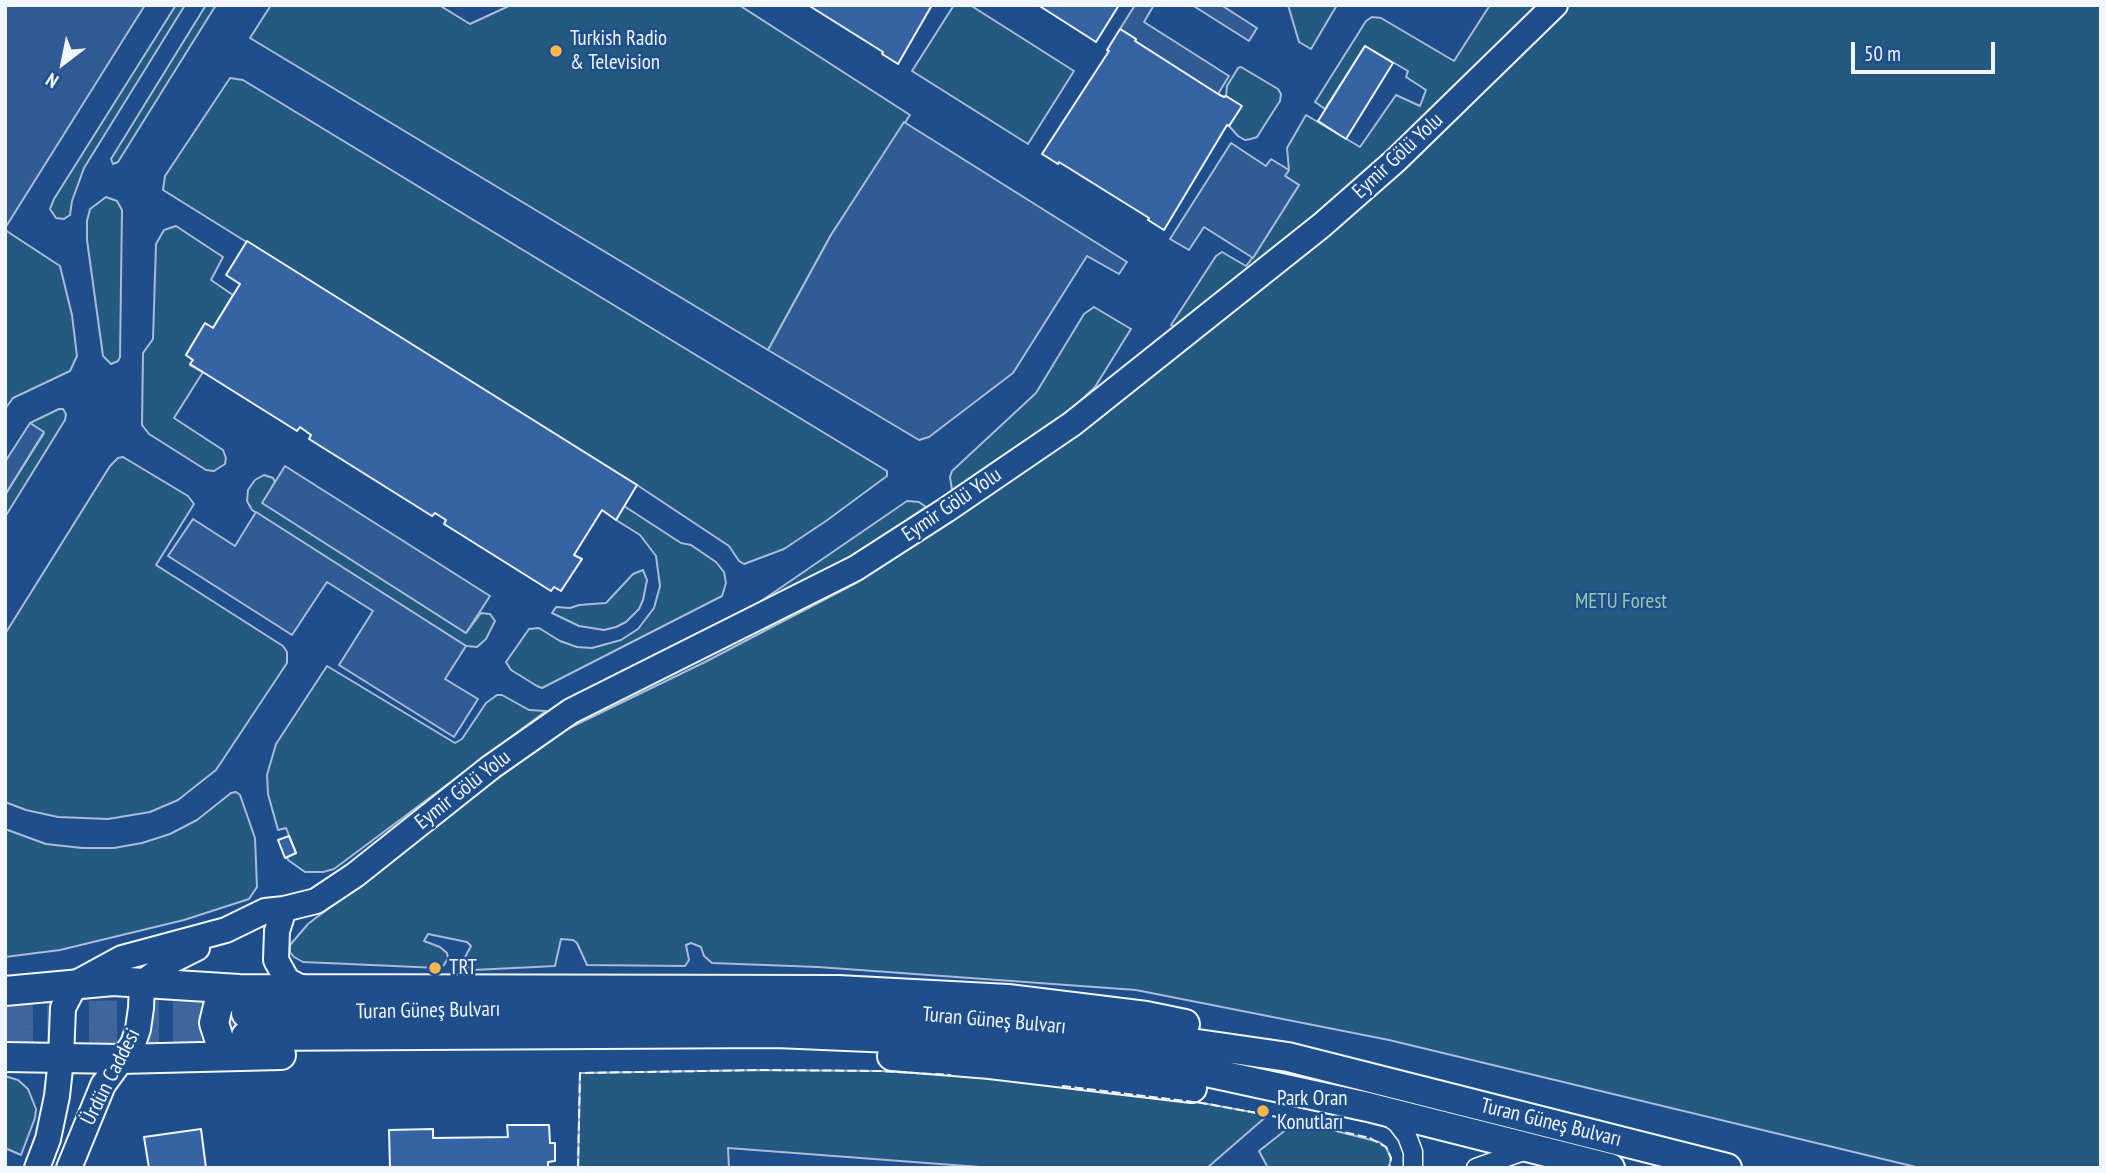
<!DOCTYPE html>
<html>
<head>
<meta charset="utf-8">
<style>
	body { margin:0 }
	#map { position:relative; width:2106px; height:1173px; overflow:hidden; background:#1f4e8c; font-family:"PT Sans Narrow",sans-serif }
	canvas { display:block }
	.frame { position:absolute; inset:0; border:7px solid #f2f6ff; pointer-events:none }
	.north { position:absolute; left:28px; top:28px; width:70px; height:70px; -webkit-text-stroke:5px #1f4e8c; paint-order:stroke; rotate:212deg; font-size:19px; font-weight:700; line-height:28px; text-align:center; color:#f2f6ff }
	.north::after { content:''; display:block; margin:auto; width:24px; height:32px; background:#f2f6ff; clip-path:polygon(50% 0,100% 100%,50% 72%,0 100%) }
	.scale { position:absolute; left:1851px; top:42px; width:144px; height:32px; box-sizing:border-box; border:4px solid #f2f6ff; border-top:0; padding-left:9px; font-size:21px; line-height:24px; white-space:nowrap; color:#f2f6ff; -webkit-text-stroke:5px #1f4e8c; paint-order:stroke }
</style>
</head>
<body>
<div id="map">
<canvas width="2106" height="1173"></canvas>
<div class="frame"></div>
<div class="north">N</div>
<div class="scale">50 m</div>
</div>
<script>
const g = document.querySelector('canvas').getContext('2d');
g.lineJoin = 'round';
function paint(path, color) {
  g.fillStyle = color;
  g.fill(path, 'evenodd');
}
function poly(rows) {
  const path = new Path2D();
  for (const r of rows) {
    path.moveTo(r[0], r[1]);
    for (let i = 2; i < r.length; i += 2) path.lineTo(r[i], r[i + 1]);
  }
  return path;
}
function strokePath(path, color, width, dash) {
  g.strokeStyle = color;
  g.lineWidth = width;
  g.lineCap = dash ? 'butt' : 'round';
  g.setLineDash(dash || []);
  g.stroke(path);
}
function write(font, color, halo, rows, align = 'center') {
  g.font = font + ' "PT Sans Narrow",sans-serif';
  g.lineWidth = 5;
  g.setLineDash([]);
  g.textBaseline = 'middle';
  g.strokeStyle = halo;
  g.fillStyle = color;
  for (const [text, x, y, turn = 0] of rows) {
    g.save();
    g.translate(x, y);
    g.rotate((+turn || 0) * Math.PI / 180);
    g.textAlign = isNaN(turn) ? turn : align;
    if (halo) g.strokeText(text, 0, 0);
    g.fillText(text, 0, 0);
    g.restore();
  }
}
const green = poly([
	[176,5,185,5,84,168,72,201,70,215,64,219,56,218,50,209,54,199,176,5],
	[206,5,216,5,118,162,113,164,111,159,206,5],
	[271,5,439,5,470,24,511,5,739,5,910,115,831,235,768,350,250,38,271,5],
	[954,5,970,5,1074,71,1028,144,912,71,954,5],
	[1288,5,1337,5,1311,49,1299,42,1288,5],
	[1490,5,1544,5,1385,159,1177,329,1171,325,1216,256,1222,252,1246,266,1253,257,1299,185,1285,176,1289,170,1287,148,1306,115,1360,147,1396,95,1420,106,1426,90,1406,77,1408,71,1365,46,1325,109,1315,102,1366,21,1372,17,1381,18,1454,61,1490,5],
	[1555,5,2101,5,2101,1168,1920,1168,1389,1040,1136,990,818,967,712,963,704,956,701,947,691,943,686,945,689,960,685,966,587,965,577,943,573,940,561,939,555,966,473,970,465,965,463,961,471,946,467,942,428,934,424,941,440,947,447,953,448,958,444,965,439,968,303,962,294,957,290,952,290,945,308,924,490,784,563,731,705,662,858,582,1144,367,1555,5],
	[1241,67,1278,89,1281,94,1280,101,1271,115,1257,137,1251,139,1245,140,1238,136,1229,126,1241,106,1226,96,1227,86,1238,68,1241,67],
	[230,78,243,80,887,471,887,476,826,521,784,549,744,564,739,561,729,546,637,485,163,190,165,176,230,78],
	[106,197,117,201,122,210,120,357,118,361,111,364,103,356,87,240,87,221,90,209,106,197],
	[176,226,223,257,211,280,233,295,213,328,205,324,186,355,193,360,190,365,203,372,174,418,223,450,226,458,225,464,214,471,206,470,149,434,142,425,143,353,153,339,156,244,164,230,176,226],
	[5,230,60,266,72,315,77,356,70,371,13,398,5,409,5,230],
	[1094,307,1131,329,1095,387,1074,407,952,490,950,477,952,471,1036,393,1084,314,1094,307],
	[59,409,63,409,66,414,65,420,5,517,5,495,44,433,30,423,59,409],
	[123,457,188,496,194,504,156,565,283,646,287,652,287,663,216,770,178,800,150,812,108,819,58,817,26,810,5,802,5,634,110,466,118,458,123,457],
	[264,475,273,478,275,482,263,503,466,633,481,613,490,614,495,621,486,639,477,647,466,646,252,510,247,501,248,490,255,480,264,475],
	[907,501,919,502,926,507,842,565,735,619,907,501],
	[624,506,681,543,691,545,716,562,724,572,726,583,722,596,542,688,537,686,511,670,506,662,529,629,539,628,560,641,577,647,592,648,621,640,638,629,654,608,660,586,656,556,640,535,616,520,624,506],
	[643,570,647,580,643,600,639,609,626,622,616,627,604,630,579,626,552,613,556,607,570,608,579,605,606,603,633,574,643,570],
	[327,666,455,743,462,739,486,703,497,695,502,695,529,710,546,711,334,869,323,872,305,872,288,860,287,857,296,853,286,828,278,830,268,794,267,775,276,744,327,666],
	[236,792,240,795,255,838,257,887,249,899,184,920,60,950,5,957,5,829,46,844,82,848,114,848,142,843,170,834,197,820,231,793,236,792],
	[763,1070,880,1071,987,1077,1202,1103,1268,1115,1207,1168,993,1168,728,1148,729,1168,578,1168,580,1073,763,1070],
	[5,1076,18,1080,28,1089,36,1109,35,1118,21,1155,5,1148,5,1076],
	[1297,1121,1379,1142,1386,1147,1391,1158,1389,1168,1268,1168,1259,1151,1297,1121]
]);
const parking = poly([
	[5,5,145,5,7,225,5,224,5,5],
	[1135,5,1154,5,1144,22,1229,76,1218,94,1135,41,1136,39,1120,29,1135,5],
	[1192,5,1221,5,1257,28,1249,41,1192,5],
	[904,122,1127,262,1119,274,1087,256,1013,373,929,437,919,440,768,350,831,235,904,122],
	[1231,143,1266,166,1271,159,1289,170,1285,176,1299,185,1253,258,1204,227,1189,250,1170,239,1231,143],
	[30,423,44,432,5,495,5,462,30,423],
	[285,466,490,596,466,633,262,503,285,466],
	[256,512,466,646,445,679,478,699,454,737,339,665,373,611,327,582,292,635,168,556,193,519,235,546,256,512]
]);
const building = poly([
	[808,5,932,5,898,64,882,54,883,52,808,5],
	[1038,5,1119,5,1096,42,1038,5],
	[1120,29,1136,39,1135,41,1218,94,1224,97,1226,96,1242,106,1229,126,1227,125,1164,230,1148,220,1149,218,1059,162,1058,164,1042,154,1109,51,1107,50,1120,29],
	[1365,46,1393,63,1346,139,1318,121,1365,46],
	[247,241,637,485,616,520,602,510,574,555,582,559,561,591,554,587,551,591,444,524,446,520,435,513,432,516,309,439,311,435,300,427,297,431,190,364,193,360,186,355,205,323,213,328,240,284,226,275,247,241],
	[289,836,296,853,285,858,278,840,289,836],
	[507,1125,549,1125,550,1143,555,1143,555,1161,548,1162,548,1168,390,1168,389,1130,433,1129,433,1138,508,1137,507,1125],
	[201,1129,206,1168,149,1168,144,1137,201,1129]
]);
const primaryTunnel = poly([
	[5,1016,246,1013],
	[5,1038,240,1036]
]);
const street = poly([
	[1386,1115,1397,1123,1407,1136,1413,1152,1413,1168],
	[1476,1168,1529,1149]
]);
const secondary = poly([
	[284,909,277,931,276,960,287,980,298,986,310,990],
	[37,1168,48,1139,57,1096,61,1059,63,1008,76,983,122,958,226,930,265,911,284,909,316,901,355,875,491,767,571,711,856,568,946,510,1072,424,1322,225,1396,160,1555,5],
	[69,1168,103,1085,133,1044,138,1029,141,1008,142,983,171,961,197,948]
]);
const primary = poly([
	[239,989,226,996,218,1006,214,1023,220,1042,228,1050,239,1055],
	[5,991,113,981,239,989,838,990,1008,999,1146,1016,1185,1024],
	[246,1013,832,1010,997,1019,1122,1033,1288,1057,1727,1168],
	[246,1036,776,1033,986,1042,1111,1056,1202,1071,1368,1107,1610,1168],
	[892,1056,990,1064,1192,1088],
	[5,1057,120,1059,281,1055]
]);
const fence = poly([
	[1062,1086,1202,1103,1268,1115,1370,1138,1386,1147,1391,1158,1389,1168],
	[578,1168,580,1073,763,1070,880,1071,951,1075]
]);
const markers = [
	[556,51,7,"#ffb74d"],
	[435,968,7,"#ffb74d"],
	[1263,1111,7,"#ffb74d"]
];
const poiNames = [
	["Turkish Radio",570,39],
	["& Television",570,63],
	["TRT",449,968],
	["Park Oran",1277,1099],
	["Konutları",1277,1123]
];
const streetNames = [
	["Eymir Gölü Yolu",1398,156,-43],
	["Eymir Gölü Yolu",952,505,-34],
	["Eymir Gölü Yolu",463,790,-38],
	["Turan Güneş Bulvarı",428,1011,-1],
	["Turan Güneş Bulvarı",994,1021,5],
	["Ürdün Caddesi",111,1077,-63],
	["Turan Güneş Bulvarı",1551,1123,14]
];
const parkNames = [
	["METU Forest",1621,602]
];
paint(green, '#245a82');
strokePath(green, '#a8bbd7', 2);
paint(parking, '#305b95');
strokePath(parking, '#a8bbd7', 2);
paint(building, '#3563a3');
strokePath(building, '#f2f6ff', 2);
strokePath(primaryTunnel, '#3f679d', 28, [28, 14]);
strokePath(street, '#f2f6ff', 21);
strokePath(secondary, '#f2f6ff', 28);
strokePath(primary, '#f2f6ff', 32);
strokePath(street, '#1f4e8c', 18);
strokePath(secondary, '#1f4e8c', 24);
strokePath(primary, '#1f4e8c', 28);
strokePath(fence, '#f2f6ff', 2, [9, 3.5]);
for (const [x, y, r, color] of markers) {
  const dot = new Path2D();
  dot.arc(x, y, r, 0, 2 * Math.PI);
  g.fillStyle = color;
  g.fill(dot);
  strokePath(dot, '#1f4e8c', 2.5);
}
write('21px', '#f2f6ff', '#1f4e8c', poiNames, 'left');
write('21px', '#f2f6ff', '#1f4e8c', streetNames);
write('21px', '#97c8a6', '#1f4e8c', parkNames);
</script>
</body>
</html>
